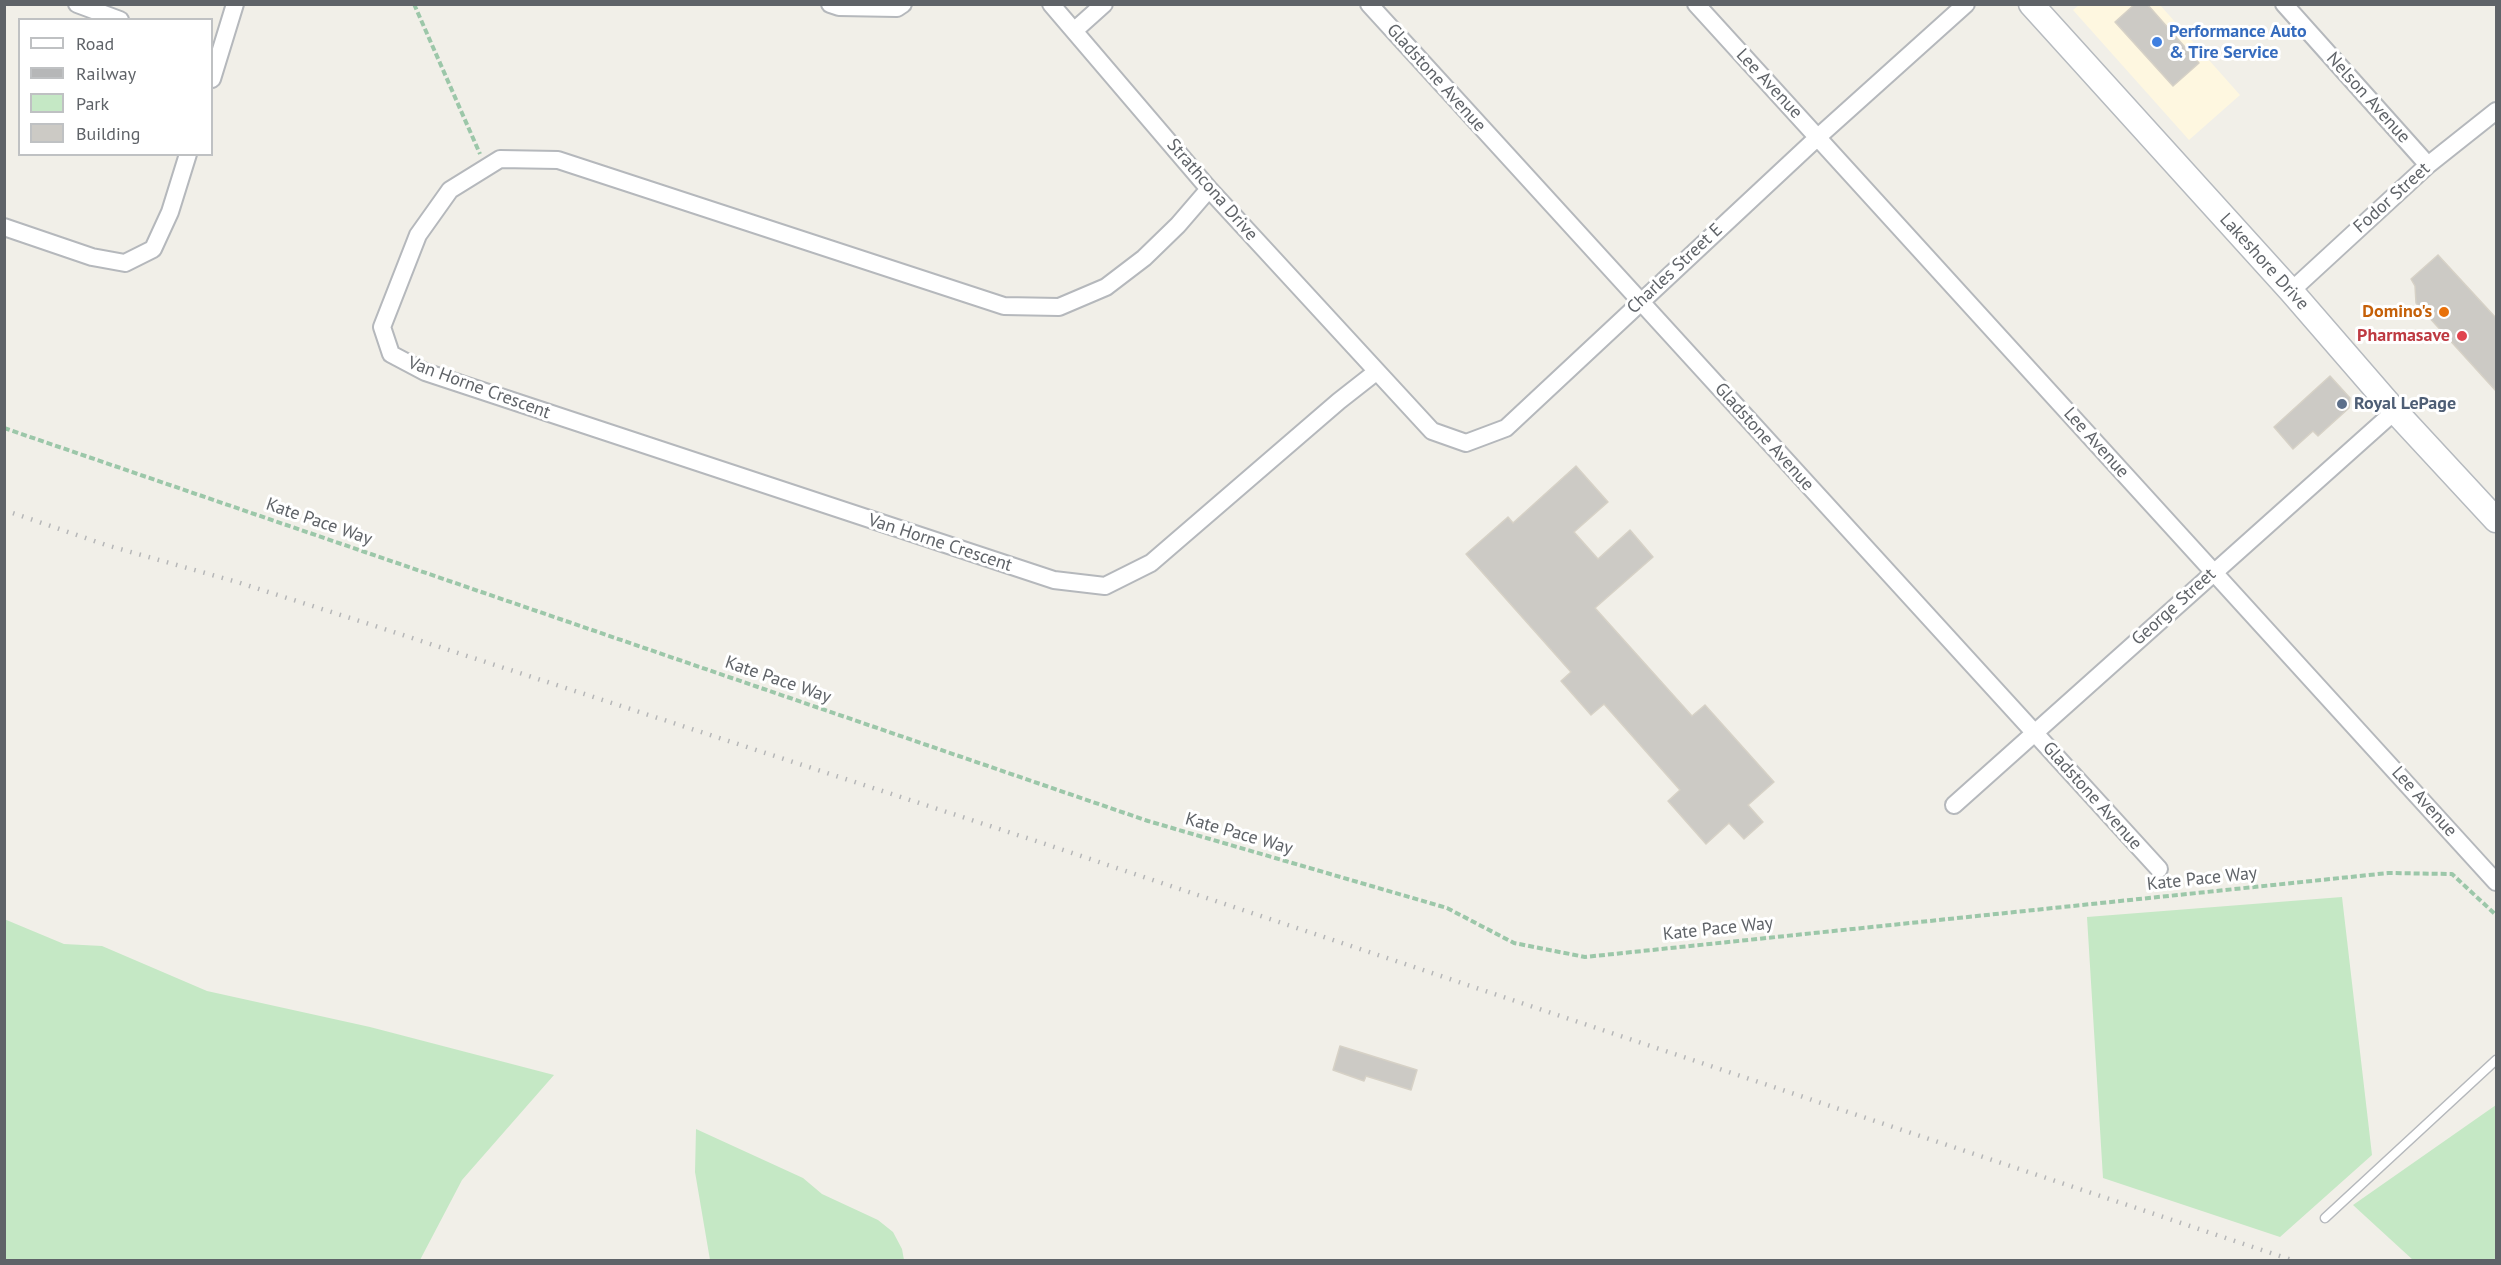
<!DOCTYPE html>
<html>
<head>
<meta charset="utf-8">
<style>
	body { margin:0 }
	#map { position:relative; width:2501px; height:1265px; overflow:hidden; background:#f1efe8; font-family:"PT Sans",sans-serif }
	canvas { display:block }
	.frame { position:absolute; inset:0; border:6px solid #5f6368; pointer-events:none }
	.legend { position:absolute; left:18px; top:18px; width:195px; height:138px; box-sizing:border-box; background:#fff; border:2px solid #bfc1c3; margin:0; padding:8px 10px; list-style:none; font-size:18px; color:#5f6368 }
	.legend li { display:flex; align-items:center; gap:12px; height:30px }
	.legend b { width:30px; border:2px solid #bfc1c3 }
</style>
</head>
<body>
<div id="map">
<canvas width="2501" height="1265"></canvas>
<div class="frame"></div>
<ul class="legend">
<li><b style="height:8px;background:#fff"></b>Road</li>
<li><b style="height:8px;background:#b6b7b8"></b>Railway</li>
<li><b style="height:16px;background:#c5e8c5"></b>Park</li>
<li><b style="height:16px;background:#cccac5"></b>Building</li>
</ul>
</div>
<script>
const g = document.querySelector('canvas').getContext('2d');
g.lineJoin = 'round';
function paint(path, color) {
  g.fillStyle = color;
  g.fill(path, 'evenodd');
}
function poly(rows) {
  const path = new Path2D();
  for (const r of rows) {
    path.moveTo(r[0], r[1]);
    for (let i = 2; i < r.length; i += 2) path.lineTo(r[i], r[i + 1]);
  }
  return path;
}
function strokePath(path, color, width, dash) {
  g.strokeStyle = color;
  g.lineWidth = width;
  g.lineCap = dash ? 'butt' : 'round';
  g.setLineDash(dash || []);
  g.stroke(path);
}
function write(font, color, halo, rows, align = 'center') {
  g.font = font + ' "PT Sans",sans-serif';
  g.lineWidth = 6;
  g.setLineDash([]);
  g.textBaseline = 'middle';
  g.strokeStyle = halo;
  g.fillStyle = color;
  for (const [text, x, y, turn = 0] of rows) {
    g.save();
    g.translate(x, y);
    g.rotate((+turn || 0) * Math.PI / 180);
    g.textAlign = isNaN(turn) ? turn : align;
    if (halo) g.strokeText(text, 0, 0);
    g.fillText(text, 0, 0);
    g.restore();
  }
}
const commercial = poly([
	[2079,5,2160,5,2240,95,2189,140,2073,10]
]);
const green = poly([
	[2342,897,2372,1155,2280,1237,2103,1178,2087,917],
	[4,919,64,944,102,946,207,991,370,1027,554,1075,462,1180,420,1260,5,1260],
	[2496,1105,2496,1260,2413,1260,2353,1205],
	[696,1129,803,1178,822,1194,878,1220,893,1232,902,1249,904,1260,710,1260,695,1172]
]);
const building = poly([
	[2135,4,2147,4,2199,63,2173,86,2115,22,2135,4],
	[2438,255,2496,318,2496,391,2416,303,2415,286,2411,279,2438,255],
	[2330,376,2350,398,2349,408,2318,436,2313,431,2293,449,2274,427,2330,376],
	[1576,466,1608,502,1574,532,1598,559,1630,530,1653,557,1595,608,1692,716,1705,705,1774,782,1748,805,1763,822,1744,839,1729,823,1706,844,1668,801,1680,790,1604,704,1591,715,1561,681,1571,672,1466,554,1508,517,1513,523,1576,466],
	[1340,1046,1417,1070,1411,1090,1366,1076,1364,1081,1333,1070,1340,1046]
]);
const path = poly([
	[414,4,480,154],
	[4,428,1148,821,1447,908,1514,943,1585,957,2388,873,2452,874,2496,915]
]);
const lane = poly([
	[2325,1218,2496,1060]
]);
const street = poly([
	[77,4,120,20],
	[830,4,839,7,897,8,903,4],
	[1051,4,1209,189,1432,431,1466,443,1506,428,1818,137,1966,4],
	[1369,4,2159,869],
	[1696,4,2496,882],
	[2284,4,2428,165],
	[1075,30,1104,4],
	[212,79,235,4],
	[1209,189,1178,225,1144,258,1106,287,1059,307,1004,306,558,160,500,159,450,190,418,235,382,327,391,354,425,372,1054,580,1105,586,1151,563,1339,401,1376,372],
	[4,227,92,257,125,263,153,249,170,212,188,154],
	[2291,291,2428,165,2496,111],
	[1954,805,2395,411]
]);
const secondary = poly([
	[2031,4,2291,291,2395,411,2496,520]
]);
const rail = poly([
	[4,510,106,545,237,582,369,624,1033,840,2292,1260]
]);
const markers = [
	[2157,42,6,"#3f7fe0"],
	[2444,312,6,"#e8710a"],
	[2462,336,6,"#e0444e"],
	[2342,404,6,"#5c6f8a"]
];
const shopNames = [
	["Performance Auto",2169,32],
	["& Tire Service",2169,53]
];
const streetNames = [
	["Gladstone Avenue",1436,78,48],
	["Lee Avenue",1769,84,47],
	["Nelson Avenue",2368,98,48],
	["Strathcona Drive",1212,190,49],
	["Fodor Street",2392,198,-42],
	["Lakeshore Drive",2264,262,48],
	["Charles Street E",1675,269,-43],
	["Van Horne Crescent",479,388,20],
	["Gladstone Avenue",1764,437,48],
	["Lee Avenue",2096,443,48],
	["Kate Pace Way",319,522,19],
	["Van Horne Crescent",940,543,18],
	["George Street",2174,607,-42],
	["Kate Pace Way",778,680,19],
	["Gladstone Avenue",2092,796,48],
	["Lee Avenue",2424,802,48],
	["Kate Pace Way",1239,834,16],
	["Kate Pace Way",2202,879,-6],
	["Kate Pace Way",1718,929,-6]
];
const foodNames = [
	["Domino's",2432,312]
];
const healthNames = [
	["Pharmasave",2450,336]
];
const serviceNames = [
	["Royal LePage",2354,404]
];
paint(commercial, '#fef7e0');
paint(green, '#c5e8c5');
paint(building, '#cccac5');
strokePath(building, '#d6d1c6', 1.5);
strokePath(lane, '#b5b8bc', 11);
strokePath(street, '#b5b8bc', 20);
strokePath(secondary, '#b6babf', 27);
strokePath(path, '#9cc7a9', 4, [6, 3]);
strokePath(lane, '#fff', 8);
strokePath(street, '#fff', 16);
strokePath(secondary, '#fff', 24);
strokePath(rail, '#b6b7b8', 4.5, [1.5, 8]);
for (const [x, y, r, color] of markers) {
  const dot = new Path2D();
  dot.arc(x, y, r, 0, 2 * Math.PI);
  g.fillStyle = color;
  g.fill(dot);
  strokePath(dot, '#fff', 2);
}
write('bold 18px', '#366cbe', '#fff', shopNames, 'left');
write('18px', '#5f6368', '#fff', streetNames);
write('bold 18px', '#c56008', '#fff', foodNames, 'right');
write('bold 18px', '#be3a42', '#fff', healthNames, 'right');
write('bold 18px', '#4e5e75', '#fff', serviceNames, 'left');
</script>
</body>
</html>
